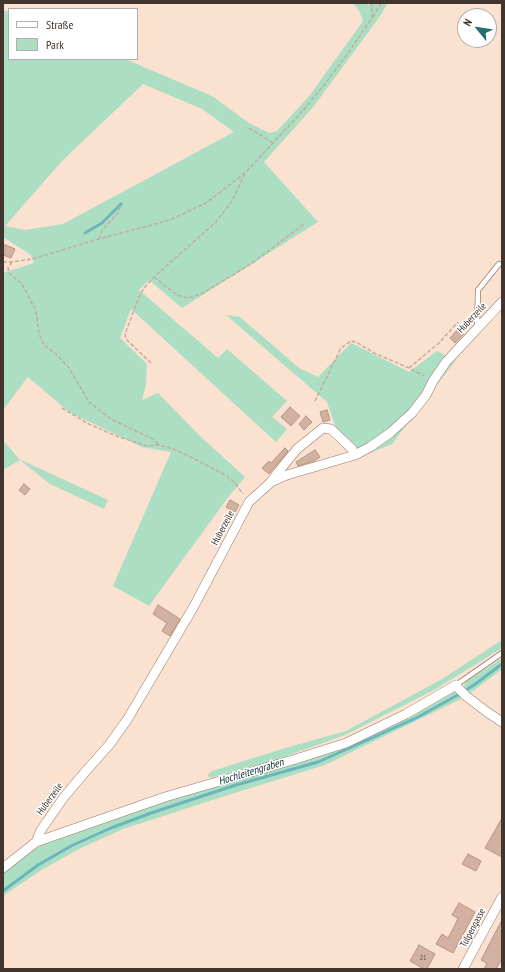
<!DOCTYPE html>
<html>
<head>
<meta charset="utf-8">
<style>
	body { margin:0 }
	#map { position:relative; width:505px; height:972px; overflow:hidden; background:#fae1d0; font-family:"PT Sans Narrow",sans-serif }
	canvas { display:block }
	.frame { position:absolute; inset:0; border:4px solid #42352d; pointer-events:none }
	.legend { position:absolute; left:8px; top:8px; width:130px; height:52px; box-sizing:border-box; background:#fff; border:1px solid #b3aeab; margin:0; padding:5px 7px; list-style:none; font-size:12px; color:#42352d }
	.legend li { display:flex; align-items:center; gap:8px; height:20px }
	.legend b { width:20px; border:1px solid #b3aeab }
	.north { position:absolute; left:457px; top:8px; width:40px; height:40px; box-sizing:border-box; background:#fff; border:1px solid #b3aeab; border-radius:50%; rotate:300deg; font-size:11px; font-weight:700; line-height:16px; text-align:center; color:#42352d }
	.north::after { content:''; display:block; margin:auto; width:14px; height:18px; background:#226d6d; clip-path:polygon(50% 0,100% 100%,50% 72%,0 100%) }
</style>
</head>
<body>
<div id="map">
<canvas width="505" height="972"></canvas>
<div class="frame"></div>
<ul class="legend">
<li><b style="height:5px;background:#fff"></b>Straße</li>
<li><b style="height:11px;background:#abdec3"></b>Park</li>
</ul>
<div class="north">N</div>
</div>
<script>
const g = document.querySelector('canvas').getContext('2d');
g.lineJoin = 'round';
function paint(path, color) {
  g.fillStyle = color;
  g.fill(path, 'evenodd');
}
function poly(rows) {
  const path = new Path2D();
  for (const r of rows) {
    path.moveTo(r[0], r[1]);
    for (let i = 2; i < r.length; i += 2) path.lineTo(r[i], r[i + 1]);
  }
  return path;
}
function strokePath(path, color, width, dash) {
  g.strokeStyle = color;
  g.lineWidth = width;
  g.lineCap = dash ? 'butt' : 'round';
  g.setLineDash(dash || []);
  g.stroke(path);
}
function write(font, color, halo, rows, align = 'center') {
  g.font = font + ' "PT Sans Narrow",sans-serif';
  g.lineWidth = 3;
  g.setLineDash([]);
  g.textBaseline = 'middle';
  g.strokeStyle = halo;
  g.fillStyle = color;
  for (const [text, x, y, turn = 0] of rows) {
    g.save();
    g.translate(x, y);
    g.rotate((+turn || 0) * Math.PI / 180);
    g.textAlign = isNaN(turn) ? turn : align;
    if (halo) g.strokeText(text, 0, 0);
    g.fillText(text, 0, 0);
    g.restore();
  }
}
const green = poly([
	[353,3,367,3,368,6,371,3,388,3,378,19,314,106,264,162,318,222,182,308,149,280,139,290,218,358,227,349,287,401,272,417,287,429,276,442,131,309,120,338,147,364,146,385,142,400,158,393,200,436,245,477,229,496,149,606,113,586,171,452,142,447,69,412,28,377,3,410,3,273,34,263,31,255,3,237,3,10,9,12,9,59,125,59,212,96,249,123,269,133,277,131,310,95,363,21,359,11],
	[143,84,202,109,234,132,63,224,25,230,5,226,62,161],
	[226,315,240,317,299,368,318,377,351,343,409,372,437,351,455,361,392,444,363,456,336,428,327,402],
	[3,440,19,459,108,500,104,509,50,484,20,460,3,470],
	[502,640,502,648,434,690,345,735,275,760,209,778,208,774,212,771,282,749,346,731,442,679],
	[502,658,502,669,469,694,465,688,464,685,467,681],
	[455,691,463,698,325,765,228,795,123,829,81,848,43,869,16,887,3,896,3,874,30,852,42,845,139,810,217,786,318,757,336,750,397,723,436,702,452,692]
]);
const stream = poly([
	[85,233,102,223,121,204],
	[3,891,38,865,73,845,111,828,151,813,236,785,318,762,372,738,418,717,456,696,474,685,502,664]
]);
const building = poly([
	[3,244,15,249,11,258,3,255,3,244],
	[458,329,464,334,455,343,450,338,458,329],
	[290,407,300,416,291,426,281,417,290,407],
	[327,410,330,420,323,422,320,412,327,410],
	[306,416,312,422,304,430,299,424,306,416],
	[285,448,288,451,269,474,262,468,269,461,271,463,285,448],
	[315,450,320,457,314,461,298,466,296,462,315,450],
	[24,484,30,489,25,495,19,490,24,484],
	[230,500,239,505,235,512,226,507,230,500],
	[158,605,180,619,170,636,162,631,167,623,153,614,158,605],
	[502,818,502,857,485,848,502,818],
	[468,854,481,861,476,871,462,864,468,854],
	[459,903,475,912,453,953,436,944,442,934,448,938,455,925,458,918,452,915,459,903],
	[502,920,502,959,496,969,484,969,487,963,481,960,502,920],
	[419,945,435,954,427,969,424,969,410,961,419,945]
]);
const path = poly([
	[373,17,381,3],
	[249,128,273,143],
	[99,239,102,230,118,213,121,205],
	[3,262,12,262,32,259,99,239,152,225,172,219,206,203,246,172,299,115,325,84,346,56,372,18,372,7,371,3],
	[12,262,8,268,9,273,22,284,36,311,39,334,44,345,56,354,69,368,89,402,111,419,153,439,159,445],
	[154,277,177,295,188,298,201,294,251,264,304,224],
	[151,363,126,339,125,334,139,297,144,288,154,277,216,222,232,201,245,173],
	[409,368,439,343,458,322],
	[315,401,341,348,351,341,356,342,374,353,409,368,424,376],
	[62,408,89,424,116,436,147,446,159,445,173,449,189,456,227,476,234,482,243,494]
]);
const service = poly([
	[477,327,478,290,499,264],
	[456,685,502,653]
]);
const minor = poly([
	[271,482,279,471,297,449,323,428,331,429,352,449,355,455],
	[36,842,41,830,64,797,86,771,109,745,127,720,193,608,249,502,271,482,287,475,355,455,370,447,390,433,412,413,426,395,433,381,446,362,502,302],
	[3,868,36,842,165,797,296,759,346,743,406,714,456,685,458,688,466,696,487,712,502,722],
	[463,969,502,897]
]);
const numberNames = [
	["21",423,958]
];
const streetNames = [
	["Huberzeile",472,318,-47],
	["Huberzeile",223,528,-62],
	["Huberzeile",50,799,-54],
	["Tulpengasse",473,928,-62]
];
const waterNames = [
	["Hochleitengraben",251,772,-17]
];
paint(green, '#abdec3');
strokePath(stream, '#6bb6bc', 3);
paint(building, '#d2b1a1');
strokePath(building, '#b49485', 1);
strokePath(service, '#987b69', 6);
strokePath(minor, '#987b69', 10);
strokePath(path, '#c2ad9f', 1.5, [4, 2]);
strokePath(service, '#fff', 4.5);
strokePath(minor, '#fff', 9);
write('8px', '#66544a', null, numberNames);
write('10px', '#42352d', '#fff', streetNames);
write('italic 11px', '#103538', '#fff', waterNames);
</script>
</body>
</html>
